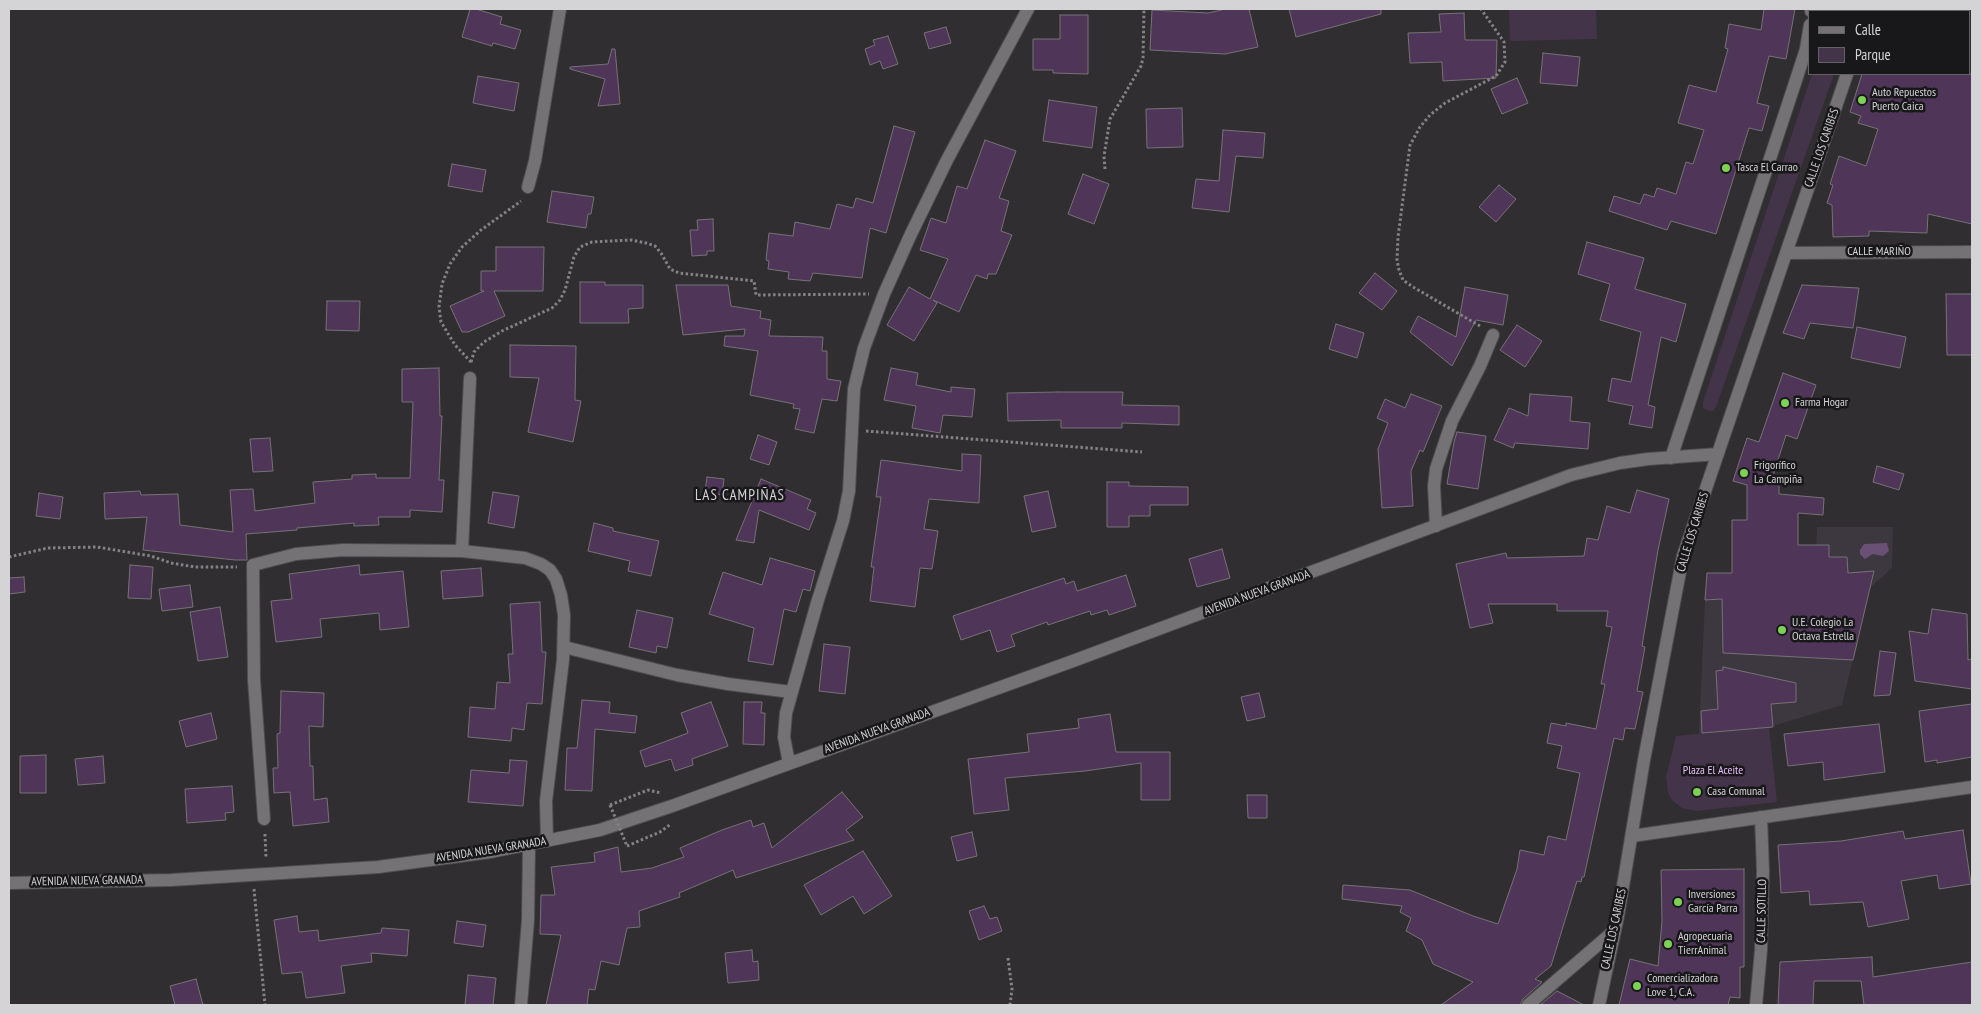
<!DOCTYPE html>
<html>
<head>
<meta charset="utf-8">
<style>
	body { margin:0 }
	#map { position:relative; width:1981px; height:1014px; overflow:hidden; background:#312e32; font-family:"PT Sans Narrow",sans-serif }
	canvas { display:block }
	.frame { position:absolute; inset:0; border:10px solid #d4d3d5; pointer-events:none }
	.legend { position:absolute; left:1808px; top:10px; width:162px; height:65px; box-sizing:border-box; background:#181719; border:1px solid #636264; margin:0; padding:6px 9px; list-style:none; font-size:15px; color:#d4d3d5 }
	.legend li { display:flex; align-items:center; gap:10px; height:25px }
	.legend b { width:25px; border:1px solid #636264 }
</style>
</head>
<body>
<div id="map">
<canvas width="1981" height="1014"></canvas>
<div class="frame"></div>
<ul class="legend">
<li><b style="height:6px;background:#747274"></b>Calle</li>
<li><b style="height:14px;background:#433449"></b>Parque</li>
</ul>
</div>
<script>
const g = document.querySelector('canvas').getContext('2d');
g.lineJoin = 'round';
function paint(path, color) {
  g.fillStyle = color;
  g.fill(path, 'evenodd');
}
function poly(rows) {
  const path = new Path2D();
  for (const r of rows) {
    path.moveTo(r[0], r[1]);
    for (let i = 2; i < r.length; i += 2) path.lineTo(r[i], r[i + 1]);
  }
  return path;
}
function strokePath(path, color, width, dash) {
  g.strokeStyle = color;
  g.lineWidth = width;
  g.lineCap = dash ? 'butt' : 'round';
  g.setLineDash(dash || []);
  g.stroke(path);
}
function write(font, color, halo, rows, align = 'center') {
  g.font = font + ' "PT Sans Narrow",sans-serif';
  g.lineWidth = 5;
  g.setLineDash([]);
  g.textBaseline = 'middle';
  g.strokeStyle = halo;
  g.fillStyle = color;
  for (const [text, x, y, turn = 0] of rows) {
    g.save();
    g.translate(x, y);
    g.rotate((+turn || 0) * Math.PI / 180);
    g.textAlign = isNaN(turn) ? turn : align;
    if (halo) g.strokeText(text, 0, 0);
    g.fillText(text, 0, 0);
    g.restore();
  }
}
const built = poly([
	[1817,527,1893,527,1892,568,1870,588,1842,705,1773,726,1699,734,1705,600,1814,597]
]);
const green = poly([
	[1509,9,1596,9,1597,39,1510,41],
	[1812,74,1834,74,1716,407,1713,411,1706,410,1703,408,1703,402],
	[1769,727,1777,802,1697,811,1682,808,1672,800,1668,793,1666,777,1676,736]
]);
const water = poly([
	[1887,543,1889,551,1883,556,1873,554,1865,559,1860,554,1860,550,1864,544]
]);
const building = poly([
	[470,9,476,9,502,17,500,24,521,30,515,49,493,43,492,46,462,37,470,9],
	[1226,9,1249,9,1258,47,1225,54,1150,50,1152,10,1208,13,1226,9],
	[1289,9,1381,9,1381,14,1296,37,1289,9],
	[1764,9,1795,9,1786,59,1769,56,1757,103,1769,106,1762,131,1749,128,1716,234,1671,221,1667,230,1609,211,1614,196,1640,204,1644,194,1654,197,1657,188,1676,194,1686,162,1693,164,1704,130,1678,123,1689,85,1716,92,1728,49,1725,48,1729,24,1761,30,1764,9],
	[1464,13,1465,40,1497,40,1496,78,1443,81,1442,62,1410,63,1408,33,1441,32,1439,14,1464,13],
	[1060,15,1088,15,1088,74,1053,73,1053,70,1033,70,1033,39,1060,39,1060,15],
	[946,27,951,43,929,49,924,33,946,27],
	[888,36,898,64,883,69,880,61,870,65,865,49,875,45,873,40,888,36],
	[612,49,615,49,620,104,598,106,605,79,570,69,570,67,608,64,612,49],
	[1543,53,1580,57,1577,86,1540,83,1543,53],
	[1862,74,1972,74,1972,224,1928,214,1927,233,1869,231,1869,236,1833,237,1832,205,1827,203,1833,185,1830,184,1839,156,1866,166,1878,129,1858,123,1861,116,1850,112,1862,74],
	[478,76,519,83,514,111,473,103,478,76],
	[1517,78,1528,103,1502,114,1491,89,1517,78],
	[1049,100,1097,107,1092,148,1043,141,1049,100],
	[1182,108,1183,147,1147,148,1146,109,1182,108],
	[894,126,915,132,886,233,870,228,862,278,813,273,810,281,788,279,789,272,768,269,769,261,766,260,769,233,793,236,795,222,830,229,837,204,853,208,856,198,873,203,894,126],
	[1223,130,1265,133,1263,158,1236,156,1229,212,1192,208,1196,179,1219,181,1223,130],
	[985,140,1016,151,999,198,1009,201,1001,231,1012,235,996,274,988,274,987,279,976,275,959,312,933,300,937,303,914,341,887,325,909,287,930,299,948,259,920,250,931,218,946,223,957,186,967,189,985,140],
	[452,164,486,170,482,192,448,186,452,164],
	[1083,174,1109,184,1094,224,1068,214,1083,174],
	[1499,185,1516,199,1496,222,1479,207,1499,185],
	[552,191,594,197,591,214,588,214,586,228,547,222,552,191],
	[713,219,714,251,707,251,707,255,692,256,690,230,698,230,697,220,713,219],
	[1587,242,1644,258,1635,289,1686,304,1676,342,1661,337,1648,405,1655,407,1652,428,1629,424,1633,406,1608,401,1612,378,1631,382,1641,332,1600,320,1610,284,1578,274,1587,242],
	[496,247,544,247,543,291,494,291,505,316,468,332,462,332,450,306,484,291,481,291,481,271,496,271,496,247],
	[1375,273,1397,291,1382,310,1359,293,1375,273],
	[580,282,605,282,605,285,643,285,643,308,628,309,629,323,580,323,580,282],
	[676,285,728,285,731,306,761,311,760,318,771,320,769,336,823,337,822,351,827,351,827,379,841,381,837,401,822,399,814,433,795,429,800,409,793,408,794,404,750,395,758,351,724,346,725,336,744,336,745,329,683,335,676,285],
	[1802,285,1859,288,1853,328,1810,323,1804,339,1783,333,1802,285],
	[1465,287,1508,295,1503,325,1476,320,1452,366,1410,332,1418,316,1456,337,1465,287],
	[1946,294,1972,294,1972,355,1947,355,1946,294],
	[327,301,360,301,359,331,326,330,327,301],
	[1336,324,1364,333,1357,358,1329,349,1336,324],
	[1517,325,1542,341,1525,367,1500,350,1517,325],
	[1857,327,1906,337,1900,368,1851,358,1857,327],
	[510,345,576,346,575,400,581,401,573,442,528,432,539,378,510,377,510,345],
	[439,368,440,416,442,416,439,480,444,480,442,512,410,510,410,517,378,517,379,525,354,526,354,523,297,528,297,530,246,534,247,560,235,560,143,550,147,517,105,519,104,493,140,491,141,495,178,494,180,525,233,532,230,490,253,489,255,511,315,503,313,482,352,479,352,475,376,474,376,478,410,478,413,402,402,402,402,369,439,368],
	[891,368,918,373,916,385,951,392,951,387,975,389,972,417,943,415,940,433,912,428,916,406,884,400,891,368],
	[1783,373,1816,385,1797,439,1786,435,1770,485,1779,485,1779,494,1824,498,1823,515,1798,513,1798,545,1829,545,1829,557,1847,557,1848,573,1874,571,1853,660,1723,653,1722,599,1705,600,1707,573,1732,573,1732,520,1747,520,1747,485,1733,481,1747,438,1759,442,1783,373],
	[1057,392,1123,392,1122,405,1179,406,1179,425,1122,423,1122,428,1061,428,1061,420,1008,421,1007,393,1057,392],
	[1411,394,1442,406,1423,452,1420,450,1411,471,1413,506,1382,508,1378,449,1388,423,1377,418,1385,399,1405,408,1411,394],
	[1530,394,1572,397,1570,421,1590,423,1588,449,1515,443,1513,448,1494,440,1509,408,1528,416,1530,394],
	[1457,432,1486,436,1478,489,1447,484,1454,442,1457,432],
	[758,435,777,442,769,465,750,459,758,435],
	[270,438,273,471,253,472,250,439,270,438],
	[962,454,981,455,979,503,929,499,924,529,938,531,932,569,920,568,915,607,870,601,874,567,871,567,881,497,876,497,881,460,962,471,962,454],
	[1877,466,1904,474,1899,490,1873,482,1877,466],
	[707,477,724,479,722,495,705,492,707,477],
	[761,479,811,500,807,509,816,513,809,530,759,510,754,543,736,540,761,479],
	[1107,482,1129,482,1129,486,1188,487,1188,505,1150,505,1150,516,1129,516,1129,527,1107,527,1107,482],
	[1637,490,1669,499,1658,550,1642,646,1645,647,1637,691,1643,692,1635,729,1625,728,1623,740,1614,738,1584,877,1582,877,1581,882,1577,881,1551,966,1535,979,1542,982,1523,999,1520,1005,1441,1005,1473,982,1433,964,1422,940,1406,931,1411,918,1400,912,1402,906,1342,899,1343,885,1410,890,1473,916,1498,924,1517,869,1520,850,1544,855,1548,836,1566,840,1580,773,1557,768,1562,746,1547,743,1551,723,1566,726,1566,723,1596,729,1605,684,1601,684,1612,627,1606,626,1608,611,1557,611,1557,604,1488,604,1493,623,1470,628,1456,564,1506,553,1507,558,1584,556,1587,538,1598,540,1607,506,1630,513,1637,490],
	[1048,491,1056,527,1032,532,1024,496,1048,491],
	[493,492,519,496,514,528,488,523,493,492],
	[39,493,63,497,60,519,36,516,39,493],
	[594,523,613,528,613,531,659,541,651,576,628,571,630,561,588,551,594,523],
	[1222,549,1230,578,1197,587,1189,559,1222,549],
	[770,558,815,571,810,591,803,589,796,612,784,609,773,665,748,661,754,628,709,614,723,572,762,585,770,558],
	[130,565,153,567,151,599,128,598,130,565],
	[359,565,360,575,403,571,409,627,380,630,379,613,320,619,322,637,276,642,271,601,292,599,289,574,359,565],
	[481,568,483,596,443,599,441,571,481,568],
	[1126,575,1136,606,1109,615,1107,610,1091,615,1090,611,1048,625,1047,622,1011,635,1015,646,997,652,990,630,961,640,953,616,1064,578,1066,584,1074,581,1077,591,1126,575],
	[24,577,25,592,9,594,9,578,24,577],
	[190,585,193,607,162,611,159,589,190,585],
	[540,602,542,652,546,652,542,704,527,703,524,730,512,728,511,741,468,737,470,707,495,709,497,682,510,683,508,654,513,654,510,604,540,602],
	[220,607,228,657,198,661,190,612,220,607],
	[1932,609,1967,614,1968,660,1972,659,1972,689,1915,681,1909,631,1928,634,1932,609],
	[637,610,673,618,667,648,657,646,656,653,629,647,637,610],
	[824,644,850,647,845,694,819,691,824,644],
	[1880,651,1896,653,1890,695,1874,696,1880,651],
	[1723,667,1796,683,1796,702,1771,704,1773,727,1702,733,1701,711,1718,709,1716,671,1723,670,1723,667],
	[281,691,324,693,323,727,309,726,310,766,313,766,314,800,327,798,329,822,293,826,290,792,274,793,273,768,278,768,277,734,280,733,281,691],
	[1259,693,1265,717,1247,721,1241,697,1259,693],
	[582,700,610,702,609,713,637,716,635,733,595,729,592,791,565,790,567,748,577,748,582,700],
	[711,702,728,746,692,759,693,765,675,771,671,759,645,767,640,751,688,733,681,713,711,702],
	[744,702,762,702,761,713,765,713,764,745,743,744,744,702],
	[1972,704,1972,757,1937,763,1937,760,1925,762,1919,711,1972,704],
	[211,713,217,739,186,747,179,721,211,713],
	[1110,714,1116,752,1170,752,1170,800,1141,800,1141,763,1085,771,1005,778,1009,810,974,814,968,759,1029,752,1027,734,1079,728,1078,719,1110,714],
	[1879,724,1885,772,1824,780,1823,762,1788,766,1784,734,1879,724],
	[46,755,46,793,20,793,20,756,46,755],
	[103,756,105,783,78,785,75,759,103,756],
	[510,760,527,761,523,806,468,802,471,770,509,773,510,760],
	[232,786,234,812,225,813,226,820,187,823,185,789,232,786],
	[842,792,863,817,846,830,854,840,736,878,733,870,679,893,680,897,639,911,640,927,627,928,619,965,601,961,595,990,589,989,587,1005,546,1005,561,935,540,934,541,895,555,895,551,867,595,862,594,853,618,847,621,872,652,868,684,857,680,848,722,830,751,820,753,827,764,823,772,848,842,792],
	[1247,795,1267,795,1267,818,1248,818,1247,795],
	[1963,830,1971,884,1939,889,1937,875,1901,881,1909,919,1868,927,1863,902,1810,905,1809,891,1781,893,1778,845,1841,841,1903,831,1905,839,1963,830],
	[972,832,977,856,957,861,951,837,972,832],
	[863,851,892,896,864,914,853,896,821,915,804,885,863,851],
	[1744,869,1744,967,1740,967,1740,998,1730,997,1728,1005,1619,1005,1630,959,1658,966,1662,921,1661,870,1744,869],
	[984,906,990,919,997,917,1002,931,979,940,969,911,984,906],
	[297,916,299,932,318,930,319,941,381,933,382,928,409,930,407,956,371,953,372,962,341,966,345,993,306,998,302,972,282,974,274,920,297,916],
	[457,921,486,925,483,947,454,943,457,921],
	[752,950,753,962,758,961,759,980,728,983,725,953,752,950],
	[1872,957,1873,977,1972,962,1972,1005,1864,1005,1861,981,1814,981,1813,1005,1778,1005,1780,962,1872,957],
	[468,975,496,978,493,1005,465,1005,468,975],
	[196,979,203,1005,175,1005,170,986,196,979],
	[1557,991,1584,1005,1540,1005,1557,991]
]);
const path = poly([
	[1105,169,1104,156,1110,119,1141,66,1143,58,1144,9],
	[1480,326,1413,287,1403,280,1399,270,1397,260,1398,237,1410,145,1420,127,1430,115,1445,103,1496,76,1505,62,1504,42,1481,9],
	[471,362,474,352,484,342,502,331,552,308,560,300,565,290,574,257,580,247,592,242,631,240,646,243,655,246,661,253,670,269,679,273,754,281,756,295,869,294],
	[471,362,455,345,441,322,439,307,442,284,450,264,462,247,481,230,521,201],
	[866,431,1142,452],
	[9,557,48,548,97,547,151,556,171,563,195,567,237,567],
	[610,805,648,790,661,793],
	[265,834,266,858],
	[627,846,660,832,671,824],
	[254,889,265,1005],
	[1008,958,1012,989,1010,1005]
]);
const minor = poly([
	[1811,11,1811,9],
	[1868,11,1869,9],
	[528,187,535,161,560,9],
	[1786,253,1972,252],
	[1671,458,1796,80,1806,49,1810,25],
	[1436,526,1434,486,1436,469,1452,421,1480,366,1493,335],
	[462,551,470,378],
	[564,647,677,675,728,684,791,692],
	[789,763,784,737,786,713,817,603,843,521,849,491,854,389,864,348,884,294,910,236,947,160,1028,9],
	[264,819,254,680,253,565,296,554,343,550,462,551,525,558,541,564,550,570,556,579,561,595,564,615,563,660,546,801,547,841],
	[1632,836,1972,787],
	[9,883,171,880,378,867,490,852,600,830,672,806,1073,661,1571,475,1620,463,1648,459,1718,454],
	[521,1005,528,920,529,844],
	[1528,1005,1615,930],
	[1599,1005,1618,916,1644,760,1683,556,1847,74],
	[1756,1005,1761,950,1763,871,1761,817]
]);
const pathBridge = poly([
	[610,805,627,846]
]);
const markers = [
	[1862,100,5,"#7dd154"],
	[1726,168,5,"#7dd154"],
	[1785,403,5,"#7dd154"],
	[1744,473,5,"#7dd154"],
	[1782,630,5,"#7dd154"],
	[1697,792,5,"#7dd154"],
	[1678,902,5,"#7dd154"],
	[1668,944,5,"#7dd154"],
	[1637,986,5,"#7dd154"]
];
const poiNames = [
	["Auto Repuestos",1872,93],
	["Puerto Caica",1872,107],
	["Tasca El Carrao",1736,168],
	["Farma Hogar",1795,403],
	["Frigorífico",1754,466],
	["La Campiña",1754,480],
	["U.E. Colegio La",1792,623],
	["Octava Estrella",1792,637],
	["Casa Comunal",1707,792],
	["Inversiones",1688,895],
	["García Parra",1688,909],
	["Agropecuaria",1678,937],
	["TierrAnimal",1678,951],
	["Comercializadora",1647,979],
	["Love 1, C.A.",1647,993]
];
const streetNames = [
	["CALLE LOS CARIBES",1822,148,-71],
	["CALLE MARIÑO",1879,252],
	["CALLE LOS CARIBES",1693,532,-73],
	["AVENIDA NUEVA GRANADA",1257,593,-20],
	["AVENIDA NUEVA GRANADA",877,731,-20],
	["AVENIDA NUEVA GRANADA",491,850,-9],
	["AVENIDA NUEVA GRANADA",87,881,-1],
	["CALLE SOTILLO",1762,911,-89],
	["CALLE LOS CARIBES",1614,929,-78]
];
const parkNames = [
	["Plaza El Aceite",1713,771]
];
const quarterNames = [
	["LAS CAMPIÑAS",740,496]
];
paint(built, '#3d3740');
paint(green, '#433449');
paint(water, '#6b5075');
paint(building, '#4f3659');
strokePath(building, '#757276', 1);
strokePath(minor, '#4e4c4f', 14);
strokePath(path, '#848285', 3, [2.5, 2.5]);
strokePath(minor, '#747274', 12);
strokePath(pathBridge, '#848285', 3, [2.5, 2.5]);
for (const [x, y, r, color] of markers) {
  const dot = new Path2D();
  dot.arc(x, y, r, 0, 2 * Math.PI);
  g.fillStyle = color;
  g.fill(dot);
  strokePath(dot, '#181719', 2);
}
write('12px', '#d4d3d5', '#181719', poiNames, 'left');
write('12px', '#d4d3d5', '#181719', streetNames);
write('12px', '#e9bcfa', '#181719', parkNames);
g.letterSpacing = '1px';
write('15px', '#d4d3d5', '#181719', quarterNames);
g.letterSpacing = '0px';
</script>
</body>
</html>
